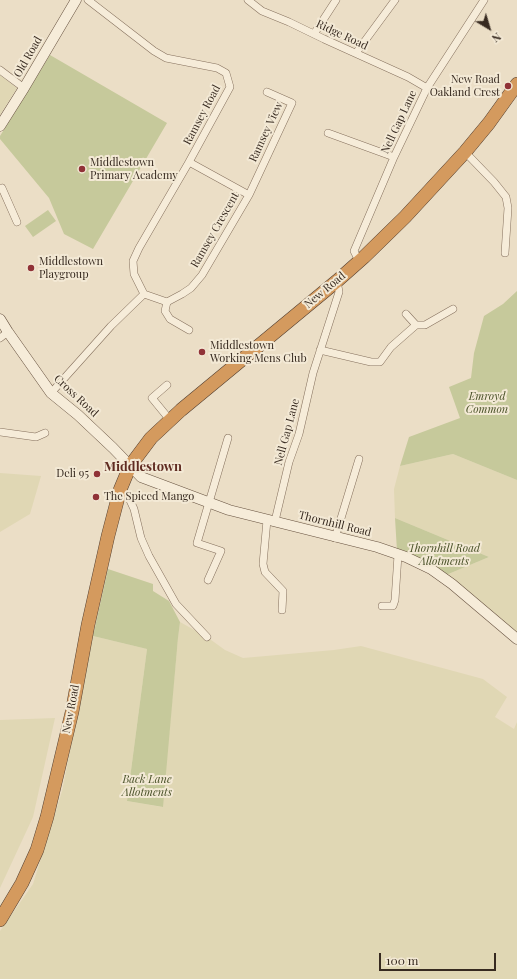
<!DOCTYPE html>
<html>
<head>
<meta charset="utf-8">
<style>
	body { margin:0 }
	#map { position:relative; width:517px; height:979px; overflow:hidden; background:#ebdec6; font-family:"Playfair Display",serif }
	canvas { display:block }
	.north { position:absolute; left:469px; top:8px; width:40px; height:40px; -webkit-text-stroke:3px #f3e9d5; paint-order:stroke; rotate:142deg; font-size:11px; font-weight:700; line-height:16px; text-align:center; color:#372a20 }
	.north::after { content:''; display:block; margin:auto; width:14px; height:18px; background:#372a20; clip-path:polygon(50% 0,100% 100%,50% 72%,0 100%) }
	.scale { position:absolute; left:379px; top:953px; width:117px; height:18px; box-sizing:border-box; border:2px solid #372a20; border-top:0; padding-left:5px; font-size:12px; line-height:14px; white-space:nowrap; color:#372a20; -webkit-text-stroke:3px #f3e9d5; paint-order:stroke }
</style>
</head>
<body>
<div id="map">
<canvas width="517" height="979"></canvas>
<div class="north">N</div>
<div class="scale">100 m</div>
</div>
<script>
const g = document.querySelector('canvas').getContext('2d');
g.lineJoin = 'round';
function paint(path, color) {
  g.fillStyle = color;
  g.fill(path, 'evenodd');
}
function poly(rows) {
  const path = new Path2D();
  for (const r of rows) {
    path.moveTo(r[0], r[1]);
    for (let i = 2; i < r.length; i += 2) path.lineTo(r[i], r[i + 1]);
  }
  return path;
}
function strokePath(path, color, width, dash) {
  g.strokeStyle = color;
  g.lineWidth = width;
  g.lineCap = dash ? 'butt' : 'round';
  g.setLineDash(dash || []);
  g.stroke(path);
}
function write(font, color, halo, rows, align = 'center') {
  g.font = font + ' "Playfair Display",serif';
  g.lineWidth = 4;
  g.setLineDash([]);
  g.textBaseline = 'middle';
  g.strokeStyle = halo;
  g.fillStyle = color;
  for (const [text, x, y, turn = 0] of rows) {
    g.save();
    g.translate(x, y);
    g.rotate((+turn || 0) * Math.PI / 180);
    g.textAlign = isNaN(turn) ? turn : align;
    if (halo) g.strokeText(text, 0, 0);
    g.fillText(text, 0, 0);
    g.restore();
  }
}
const farmland = poly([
	[0,75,17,88,0,115],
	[453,454,517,480,517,633,446,575,489,557,395,518,394,489,400,466],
	[0,473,41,476,30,514,0,532],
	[180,622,207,637,225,650,243,658,334,650,361,646,483,679,507,697,495,717,514,729,517,722,517,979,0,979,0,931,33,884,62,791,93,636,147,649,127,801,162,807,178,638],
	[55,718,33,817,0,888,0,720]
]);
const green = poly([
	[50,55,167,123,93,249,64,234,49,198,0,139,0,136],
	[48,210,56,221,33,237,25,226],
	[517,291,517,480,453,454,400,466,409,437,460,418,449,387,471,378,474,353,484,316,503,304],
	[395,518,489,557,446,575,397,551],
	[108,569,153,584,153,591,169,601,180,622,178,638,163,807,127,801,147,649,93,636]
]);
const street = poly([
	[248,0,262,11,289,22,324,39,408,77,427,88],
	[314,34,336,0],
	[356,53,395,0],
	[0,70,24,88],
	[328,133,394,157],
	[465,152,494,182,506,197,508,208,505,253],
	[0,189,2,188,17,222],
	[249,195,292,103,267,92],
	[359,261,354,251,394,157,427,88,484,0],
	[144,294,167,302,182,294,191,288,202,275,249,195,189,162],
	[167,302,165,311,170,319,189,330],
	[406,314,416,325],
	[0,338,8,332],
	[320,350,371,362,380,362,391,347,416,325,425,325,453,309],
	[167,385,152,398,170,420],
	[51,393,111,326,144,294,134,274,133,261,139,248,189,162,230,87,226,73,217,68,166,58,154,51,88,0],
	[0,432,36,437,45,433],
	[120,490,128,496,134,509,141,538,149,556,176,604,207,637],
	[267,520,263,564,265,572,283,591,282,610],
	[275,521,289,462,299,434,313,373,339,292,337,281],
	[335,538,359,459],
	[208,580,221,551,197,543,228,438],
	[382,606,393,606,395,600,398,555]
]);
const secondary = poly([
	[0,126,24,88,76,0],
	[0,319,8,332,51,393,78,415,113,448,141,477,229,510,377,547,406,557,431,569,452,584,517,639]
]);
const highway = poly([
	[0,920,22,883,37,850,47,817,72,712,88,625,108,536,120,490,130,466,151,438,181,410,337,281,364,257,405,217,465,152,489,123,517,84]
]);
const markers = [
	[508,86,4,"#903237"],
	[82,169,4,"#903237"],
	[31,268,4,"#903237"],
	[202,352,4,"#903237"],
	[97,474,4,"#903237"],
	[96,497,4,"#903237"]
];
const streetNames = [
	["Ridge Road",342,35,25],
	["Old Road",28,57,-60],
	["Ramsey Road",202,115,-62],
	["Nell Gap Lane",399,122,-65],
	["Ramsey View",266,132,-65],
	["Ramsey Crescent",215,230,-60],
	["New Road",325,290,-40],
	["Cross Road",76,396,43],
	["Nell Gap Lane",287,432,-75],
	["Thornhill Road",335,524,14],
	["New Road",71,709,-79]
];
const poiNames = [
	["New Road",500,80,"right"],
	["Oakland Crest",500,93,"right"],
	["Middlestown",90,163],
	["Primary Academy",90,176],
	["Middlestown",39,262],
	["Playgroup",39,275],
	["Middlestown",210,346],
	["Working Mens Club",210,359],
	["Deli 95",89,474,"right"],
	["The Spiced Mango",104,497]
];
const parkNames = [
	["Emroyd",487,397],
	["Common",487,410],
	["Thornhill Road",444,549],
	["Allotments",444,562],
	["Back Lane",147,780],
	["Allotments",147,793]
];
const quarterNames = [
	["Middlestown",143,467]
];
paint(farmland, '#e0d7b4');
paint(green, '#c6c99b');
strokePath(street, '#85705d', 8);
strokePath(secondary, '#675240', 11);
strokePath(highway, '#533f31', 14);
strokePath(street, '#f6ecd9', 7);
strokePath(secondary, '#f6ecd9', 10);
strokePath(highway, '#d49a5e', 13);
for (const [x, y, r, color] of markers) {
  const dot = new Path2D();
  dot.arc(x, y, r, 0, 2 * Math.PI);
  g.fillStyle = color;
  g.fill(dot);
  strokePath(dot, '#f3e9d5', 1.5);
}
write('11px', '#372a20', '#f3e9d5', streetNames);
write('11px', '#372a20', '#f3e9d5', poiNames, 'left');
write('italic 11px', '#495128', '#f3e9d5', parkNames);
write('bold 13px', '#602c22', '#f3e9d5', quarterNames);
</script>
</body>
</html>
